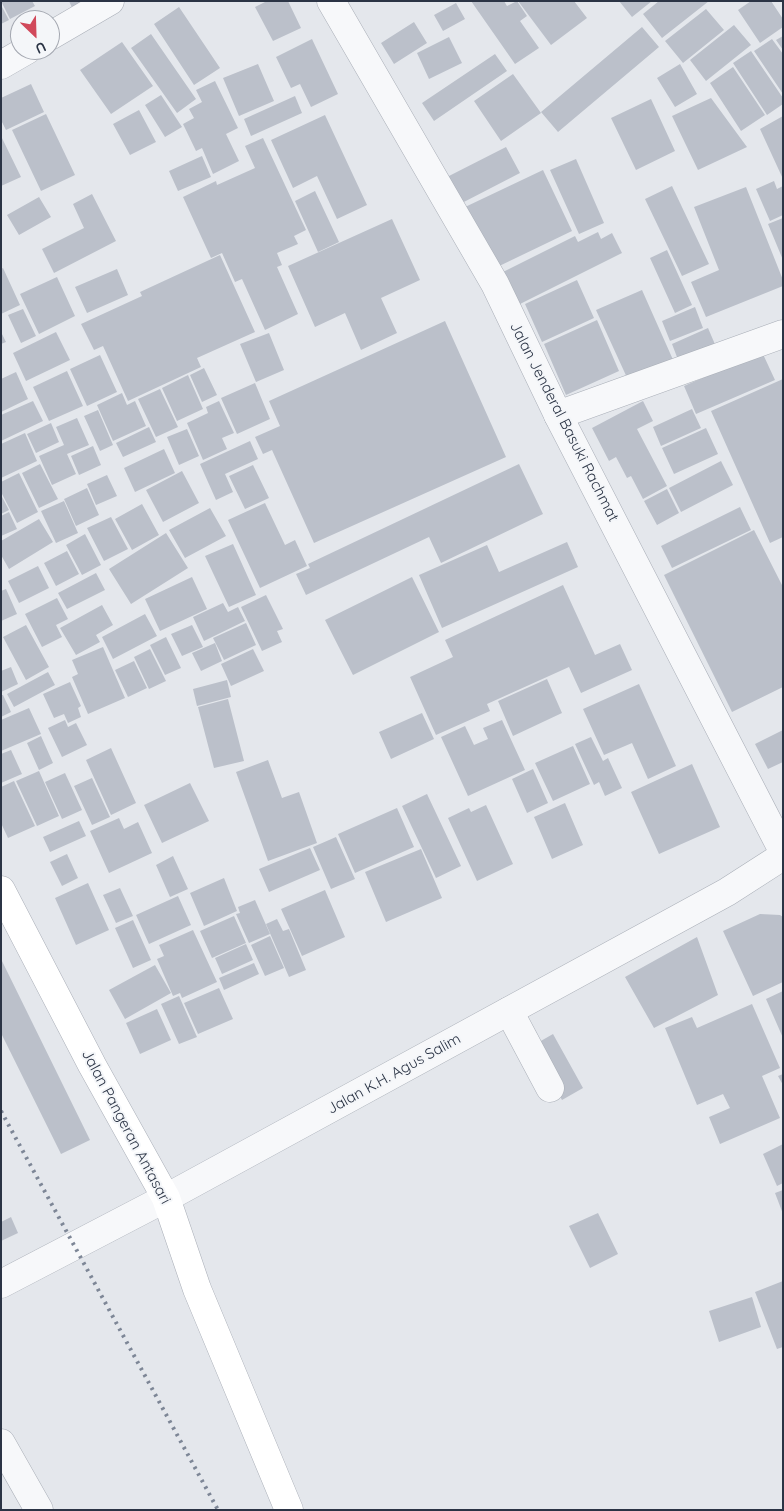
<!DOCTYPE html>
<html>
<head>
<meta charset="utf-8">
<style>
	body { margin:0 }
	#map { position:relative; width:784px; height:1511px; overflow:hidden; background:#e4e7ec; font-family:Quicksand,sans-serif }
	canvas { display:block }
	.frame { position:absolute; inset:0; border:2px solid #2b3445; pointer-events:none }
	.north { position:absolute; left:10px; top:10px; width:50px; height:50px; box-sizing:border-box; background:#f4f6f9; border:1px solid #a4a8b1; border-radius:50%; rotate:156deg; font-size:14px; font-weight:700; line-height:20px; text-align:center; color:#2b3445 }
	.north::after { content:''; display:block; margin:auto; width:18px; height:22px; background:#d1495b; clip-path:polygon(50% 0,100% 100%,50% 72%,0 100%) }
</style>
</head>
<body>
<div id="map">
<canvas width="784" height="1511"></canvas>
<div class="frame"></div>
<div class="north">U</div>
</div>
<script>
const g = document.querySelector('canvas').getContext('2d');
g.lineJoin = 'round';
function paint(path, color) {
  g.fillStyle = color;
  g.fill(path, 'evenodd');
}
function poly(rows) {
  const path = new Path2D();
  for (const r of rows) {
    path.moveTo(r[0], r[1]);
    for (let i = 2; i < r.length; i += 2) path.lineTo(r[i], r[i + 1]);
  }
  return path;
}
function strokePath(path, color, width, dash) {
  g.strokeStyle = color;
  g.lineWidth = width;
  g.lineCap = dash ? 'butt' : 'round';
  g.setLineDash(dash || []);
  g.stroke(path);
}
function write(font, color, halo, rows, align = 'center') {
  g.font = font + ' Quicksand,sans-serif';
  g.lineWidth = 4;
  g.setLineDash([]);
  g.textBaseline = 'middle';
  g.strokeStyle = halo;
  g.fillStyle = color;
  for (const [text, x, y, turn = 0] of rows) {
    g.save();
    g.translate(x, y);
    g.rotate((+turn || 0) * Math.PI / 180);
    g.textAlign = isNaN(turn) ? turn : align;
    if (halo) g.strokeText(text, 0, 0);
    g.fillText(text, 0, 0);
    g.restore();
  }
}
const building = poly([
	[1,1,32,1,35,6,10,19],
	[69,1,95,1,74,12],
	[267,1,288,1,301,28,273,41,255,7],
	[471,1,504,1,507,6,517,1,527,16,520,21,539,48,515,64],
	[518,1,574,1,587,18,551,45],
	[619,1,652,1,632,17],
	[659,1,709,1,662,38,643,14],
	[751,1,771,1,783,19,783,27,760,43,738,10],
	[456,3,465,19,443,31,434,15],
	[1,5,9,20,1,24],
	[179,7,220,68,194,85,154,24],
	[706,9,724,30,683,63,665,41],
	[414,22,427,43,394,64,381,43],
	[734,25,751,45,706,81,690,60],
	[642,27,659,47,558,132,541,112],
	[151,34,196,99,177,113,131,48],
	[783,36,783,50,776,40],
	[449,37,462,63,429,79,417,53],
	[312,39,338,94,311,107,300,84,291,88,276,57],
	[772,39,783,54,783,94,754,51],
	[122,42,153,86,111,114,80,70],
	[751,51,783,98,783,104,767,115,733,63],
	[495,54,507,71,434,121,422,103],
	[258,64,274,101,239,116,223,78],
	[680,64,697,94,675,107,657,78],
	[733,67,765,115,741,131,710,83],
	[513,74,541,113,501,141,474,101],
	[215,81,238,128,226,134,239,161,213,174,202,148,196,151,183,124,194,118,189,109,202,102,196,90],
	[31,84,44,112,6,130,1,120,1,98],
	[161,95,182,127,165,137,145,105],
	[295,96,302,113,251,136,244,119],
	[711,98,747,147,698,170,672,116],
	[651,99,675,151,636,170,611,118],
	[139,110,156,142,130,155,113,124],
	[46,114,75,175,41,191,12,130],
	[325,115,367,205,337,219,317,176,293,188,271,140],
	[783,116,783,179,760,129],
	[1,136,21,177,1,186],
	[263,138,306,230,294,236,298,244,277,253,282,265,277,267,298,314,265,330,242,279,235,282,222,253,211,258,183,197,216,181,217,185,255,168,245,146],
	[506,147,520,173,460,204,447,177],
	[202,156,211,177,178,191,169,171],
	[576,159,604,223,579,234,550,170],
	[543,170,572,231,493,269,463,208],
	[774,181,777,189,783,186,783,215,770,221,756,189],
	[672,186,709,264,682,276,645,199],
	[746,187,783,280,783,286,706,317,691,282,719,270,694,207],
	[315,191,339,242,318,252,295,201],
	[92,194,116,241,54,273,42,249,84,228,73,204],
	[39,197,51,217,19,235,7,215],
	[783,218,783,260,768,224],
	[392,219,420,280,381,298,397,333,361,350,345,313,315,327,288,266],
	[598,232,601,239,612,233,622,253,514,307,497,275,575,236,578,242],
	[667,250,692,305,675,313,650,258],
	[220,255,255,332,197,358,201,367,128,401,103,346,94,350,81,324,142,296,140,292],
	[3,268,20,305,1,314,1,269],
	[117,269,128,295,87,313,75,287],
	[57,277,75,316,39,334,20,294],
	[577,280,594,318,542,342,525,304],
	[642,290,674,362,629,382,596,310],
	[695,307,703,328,670,341,662,321],
	[23,309,36,336,21,343,8,315],
	[597,320,619,371,566,395,544,344],
	[445,321,506,457,314,543,272,450,263,454,255,437,280,426,269,401],
	[708,328,717,349,680,365,672,344],
	[1,332,6,342,1,344],
	[56,332,70,360,26,381,13,353],
	[269,333,284,370,256,382,240,344],
	[762,352,775,380,696,414,684,386],
	[100,355,117,392,87,406,70,369],
	[204,368,217,395,202,402,190,375],
	[67,371,83,406,49,421,33,387],
	[16,372,28,399,1,412,1,379],
	[188,375,203,409,177,421,162,388],
	[783,379,783,537,770,543,711,411],
	[255,383,270,419,237,434,221,398],
	[160,389,178,427,156,437,138,399],
	[122,393,127,405,135,401,146,426,113,441,97,405],
	[33,401,43,421,1,441,1,415],
	[219,401,234,433,222,438,227,449,203,460,187,423,208,413,206,407],
	[643,401,653,421,637,429,667,486,643,499,631,476,627,478,616,457,609,461,592,428],
	[692,409,701,428,661,446,653,427],
	[98,410,113,445,100,451,84,416],
	[77,418,89,445,67,454,76,474,52,485,39,456,64,445,56,427],
	[51,423,59,442,36,453,27,434],
	[149,427,156,442,123,457,116,443],
	[706,428,718,454,674,474,662,448],
	[187,429,199,456,179,465,167,437],
	[25,433,37,461,1,478,1,444],
	[250,441,258,459,225,474,233,492,216,500,200,464],
	[93,446,101,465,79,475,71,456],
	[164,449,175,473,135,492,124,468],
	[721,461,733,485,681,512,669,488],
	[40,464,58,499,39,508,22,473],
	[519,464,543,514,441,563,429,537,306,595,296,574,310,568,308,564],
	[253,465,269,498,245,509,229,476],
	[182,471,199,503,163,522,146,490],
	[19,473,38,512,17,523,1,492,1,482],
	[107,475,117,496,96,505,87,484],
	[87,488,99,515,76,526,64,499],
	[667,489,679,513,657,525,644,501],
	[1,495,9,510,1,514],
	[64,501,78,533,56,543,41,511],
	[265,503,285,545,295,540,307,566,260,588,228,520],
	[142,504,159,535,132,550,115,519],
	[740,507,751,530,672,568,661,546],
	[210,508,226,536,185,558,169,530],
	[9,512,17,529,1,536,1,516],
	[111,517,128,549,104,561,87,528],
	[39,519,53,542,9,569,1,555,1,541],
	[754,530,783,587,783,687,732,712,664,575],
	[166,533,188,568,131,604,109,569],
	[85,534,101,565,82,575,66,545],
	[567,542,578,567,442,628,419,575,487,545,499,572],
	[233,544,256,595,229,607,205,556],
	[67,551,79,574,56,586,44,563],
	[38,566,49,588,19,603,8,581],
	[96,573,105,590,67,609,58,593],
	[192,577,207,609,160,631,145,599],
	[412,577,439,632,353,675,325,620],
	[563,585,595,655,620,644,632,670,581,693,569,667,487,704,490,711,436,735,410,677,453,657,445,640],
	[6,589,17,614,1,621,1,591],
	[266,595,283,629,277,631,282,642,262,651,241,607],
	[57,598,68,619,56,625,62,637,42,647,25,614],
	[223,603,228,612,238,607,245,621,204,641,193,617],
	[102,605,113,625,96,635,100,642,76,655,60,628],
	[145,614,157,636,113,659,102,637],
	[246,623,256,645,224,660,213,638],
	[26,625,49,667,26,680,3,637],
	[192,625,203,647,182,656,171,634],
	[166,637,181,668,165,675,150,645],
	[215,643,222,661,201,671,192,653],
	[103,647,125,698,88,714,72,677,78,674,72,660],
	[150,649,166,681,149,689,134,657],
	[253,649,264,671,231,686,221,664],
	[134,661,147,688,128,697,115,670],
	[11,667,18,684,1,692,1,671],
	[48,672,55,685,14,707,7,694],
	[547,679,562,713,513,736,498,701],
	[227,680,231,697,197,706,193,689],
	[70,682,81,706,78,708,81,717,68,723,64,714,54,718,43,694],
	[639,684,676,766,648,779,632,743,604,755,583,709],
	[1,695,3,695,11,712,1,717],
	[228,699,244,761,214,768,198,707],
	[29,708,41,734,1,751,1,720],
	[422,713,434,739,391,759,379,732],
	[65,720,68,727,76,723,87,745,62,757,48,728],
	[502,720,525,770,468,796,441,737,465,726,474,745,488,739,483,728],
	[783,730,783,762,768,769,755,744],
	[41,736,53,763,39,770,27,743],
	[591,737,603,761,608,758,622,788,605,796,599,782,594,785,575,744],
	[573,746,590,784,553,801,535,763],
	[111,748,136,803,111,815,86,760],
	[11,750,22,774,1,783,1,754],
	[268,760,282,798,299,792,317,843,268,861,236,772],
	[692,764,720,827,659,854,631,792],
	[533,769,548,803,527,813,512,779],
	[39,771,59,816,37,826,16,781],
	[65,773,82,810,62,819,45,782],
	[92,778,110,817,92,825,74,786],
	[14,781,35,826,8,838,1,823,1,787],
	[190,783,209,821,162,843,144,805],
	[427,794,461,866,436,878,402,806],
	[565,803,583,845,552,859,534,817],
	[486,805,513,864,477,881,448,818,469,808,471,812],
	[397,808,414,847,355,873,338,834],
	[119,818,124,829,138,822,152,853,109,873,90,831],
	[79,821,86,836,50,852,43,837],
	[336,837,355,879,331,889,313,847],
	[310,848,320,870,269,892,259,869],
	[421,849,442,898,386,922,365,872],
	[67,854,78,878,62,886,50,862],
	[173,856,188,889,170,897,156,865],
	[224,878,237,911,204,926,190,893],
	[88,883,109,930,76,945,55,898],
	[120,888,133,916,116,923,103,895],
	[325,890,345,937,302,956,281,909],
	[178,896,191,925,149,944,136,915],
	[255,900,270,934,249,943,236,914,240,913,238,907],
	[760,914,780,915,783,917,783,982,753,996,723,931],
	[234,916,246,943,212,958,200,931],
	[277,919,283,931,289,929,306,970,289,977,266,924],
	[133,920,151,960,133,968,115,928],
	[193,930,217,982,182,998,180,993,173,996,157,959,164,956,159,945],
	[270,936,284,968,265,976,251,945],
	[697,937,718,995,654,1028,625,977],
	[246,944,253,960,222,974,215,958],
	[1,959,90,1140,61,1154,1,1033],
	[254,963,259,974,224,990,219,978],
	[155,965,171,993,125,1019,109,990],
	[219,988,233,1019,198,1034,184,1003],
	[783,991,783,1038,766,999],
	[179,996,197,1037,179,1044,161,1004],
	[752,1004,780,1068,762,1076,780,1118,720,1144,709,1117,730,1108,723,1094,697,1105,665,1028,692,1017,697,1028],
	[157,1009,171,1040,140,1054,126,1023],
	[553,1034,583,1088,562,1100,532,1046],
	[783,1074,783,1085,778,1076],
	[783,1144,783,1183,777,1186,763,1154],
	[783,1190,783,1214,775,1193],
	[598,1213,618,1254,590,1268,569,1226],
	[11,1217,18,1233,1,1241,1,1222],
	[783,1281,783,1347,777,1349,755,1292],
	[752,1297,761,1327,719,1342,709,1311]
]);
const minor = poly([
	[50,36,110,1],
	[1,65,27,50],
	[558,415,783,334],
	[509,1011,550,1088],
	[1,1443,39,1510]
]);
const tertiary = poly([
	[331,1,495,284,558,415,783,851],
	[1,1284,166,1198,727,892,783,856]
]);
const secondary = poly([
	[1,890,92,1065,166,1198,197,1289,289,1510]
]);
const rail = poly([
	[1,1111,218,1510]
]);
const streetNames = [
	["Jalan Jenderal Basuki Rachmat",564,422,63],
	["Jalan K.H. Agus Salim",394,1074,-29],
	["Jalan Pangeran Antasari",126,1127,62]
];
paint(building, '#bbc0ca');
strokePath(minor, '#a9aeb7', 29);
strokePath(tertiary, '#a9aeb7', 29);
strokePath(secondary, '#a9aeb7', 29);
strokePath(minor, '#f7f8fa', 28);
strokePath(tertiary, '#f7f8fa', 28);
strokePath(secondary, '#fff', 28);
strokePath(rail, '#7d8696', 4, [2.5, 5]);
write('15px', '#2b3445', '#f4f6f9', streetNames);
</script>
</body>
</html>
